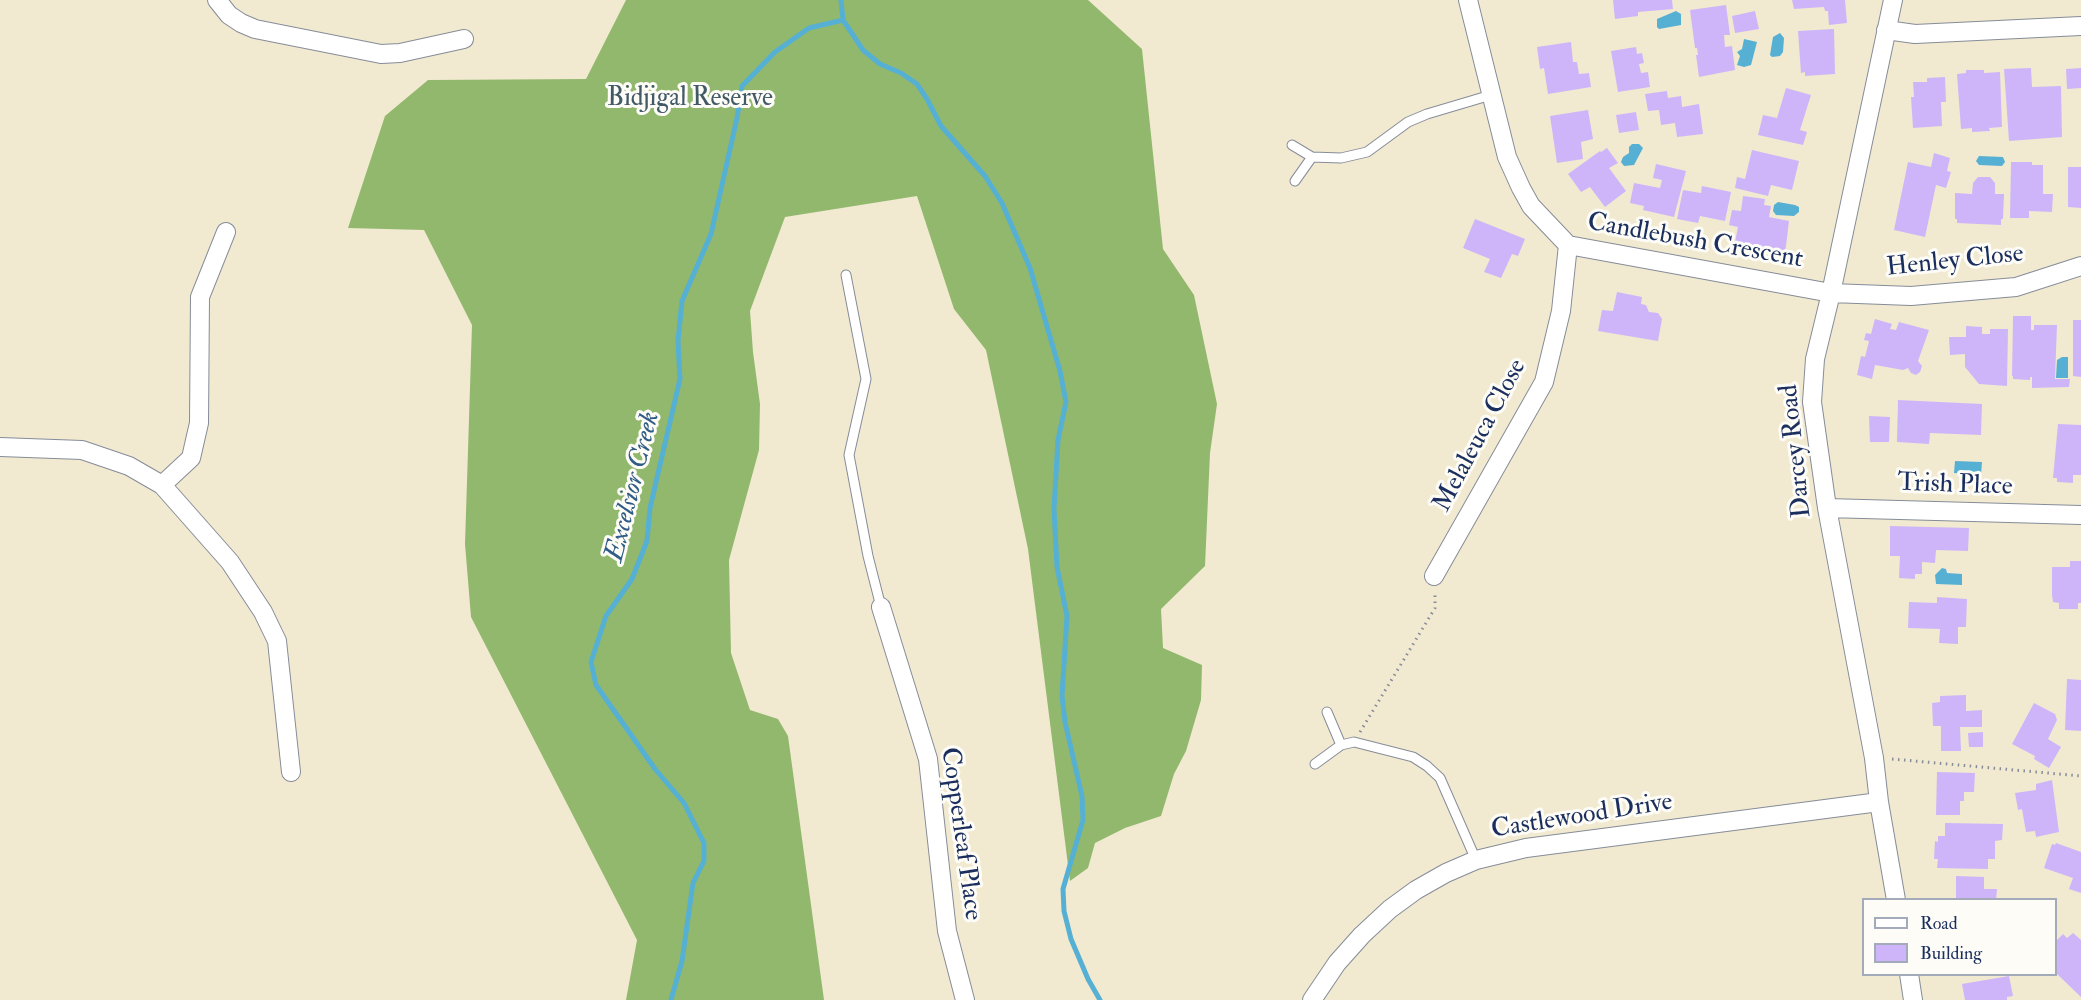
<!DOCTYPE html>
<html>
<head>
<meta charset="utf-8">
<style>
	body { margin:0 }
	#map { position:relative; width:2081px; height:1000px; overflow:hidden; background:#f1ead1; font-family:"IM FELL Double Pica",serif }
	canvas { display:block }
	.legend { position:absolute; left:1862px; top:898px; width:195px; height:78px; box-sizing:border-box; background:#fdfcf7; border:2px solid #a3aaba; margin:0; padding:8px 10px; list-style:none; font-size:18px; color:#1b2f5e }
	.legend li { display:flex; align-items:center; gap:12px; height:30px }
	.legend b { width:30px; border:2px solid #a3aaba }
</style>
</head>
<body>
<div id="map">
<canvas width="2081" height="1000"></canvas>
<ul class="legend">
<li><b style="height:8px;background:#fff"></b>Road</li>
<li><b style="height:16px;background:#ceb5f9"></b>Building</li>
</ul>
</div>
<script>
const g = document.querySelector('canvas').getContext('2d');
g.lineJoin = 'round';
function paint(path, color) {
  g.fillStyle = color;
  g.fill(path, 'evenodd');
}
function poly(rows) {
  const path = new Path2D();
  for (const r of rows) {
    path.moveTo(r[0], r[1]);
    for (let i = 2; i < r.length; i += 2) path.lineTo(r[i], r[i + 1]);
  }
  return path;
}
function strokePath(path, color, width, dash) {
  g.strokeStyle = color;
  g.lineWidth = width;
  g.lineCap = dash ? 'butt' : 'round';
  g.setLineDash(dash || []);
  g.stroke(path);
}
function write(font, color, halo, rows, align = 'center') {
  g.font = font + ' "IM FELL Double Pica",serif';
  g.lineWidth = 6;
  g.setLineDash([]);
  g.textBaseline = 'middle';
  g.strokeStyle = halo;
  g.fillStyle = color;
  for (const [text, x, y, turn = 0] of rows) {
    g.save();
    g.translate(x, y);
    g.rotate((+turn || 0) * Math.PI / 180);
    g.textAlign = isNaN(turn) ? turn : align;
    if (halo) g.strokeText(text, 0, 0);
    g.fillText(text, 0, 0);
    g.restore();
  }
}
const forest = poly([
	[626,0,1088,0,1142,49,1163,249,1194,295,1217,404,1210,453,1205,566,1161,609,1163,648,1202,665,1201,700,1186,751,1174,774,1161,816,1125,828,1095,843,1088,868,1070,881,1028,549,986,350,954,309,917,196,785,217,750,311,753,352,760,404,759,450,729,560,731,653,750,710,778,719,788,736,824,1000,626,1000,637,940,471,617,465,544,472,325,424,230,348,228,385,116,428,80,586,79]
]);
const water = poly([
	[1676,11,1681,14,1681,25,1659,29,1657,27,1657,19],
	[1780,33,1784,38,1783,52,1780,56,1772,57,1770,55,1773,37],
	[1744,39,1757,42,1751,65,1744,67,1737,65,1740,56,1737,52,1742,49],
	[1632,144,1639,144,1643,148,1634,165,1624,166,1621,162,1623,157,1629,153,1629,147],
	[1979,156,2003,157,2005,162,2002,166,1979,165,1976,161],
	[1778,202,1795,205,1799,207,1799,212,1794,216,1776,215,1773,211,1774,205],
	[2062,357,2068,357,2068,378,2056,378,2057,360],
	[1955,461,1982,462,1981,475,1954,473],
	[1942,568,1946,569,1947,573,1962,574,1962,585,1936,584,1935,575]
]);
const stream = poly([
	[843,20,863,50,880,64,901,73,917,84,927,99,941,126,985,176,1002,203,1030,268,1060,371,1066,402,1058,440,1054,509,1057,567,1067,616,1062,696,1065,722,1082,796,1083,820,1063,889,1064,911,1071,939,1088,979,1100,1000],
	[671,1000,682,961,693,883,704,861,704,843,684,803,655,769,596,685,591,662,606,616,632,579,647,541,650,508,680,379,678,341,682,301,711,234,737,118,742,86,775,52,809,28,843,20,841,0]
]);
const building = poly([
	[1613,0,1672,0,1673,9,1638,12,1638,16,1615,19],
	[1792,0,1845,0,1847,23,1829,25,1828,11,1825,11,1824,7,1794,9],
	[1726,5,1730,35,1724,35,1725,47,1732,46,1735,70,1699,77,1696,55,1698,55,1697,48,1695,48,1690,10],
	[1755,11,1759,29,1735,33,1732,16],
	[1834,29,1835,74,1805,76,1805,72,1801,73,1798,31],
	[1571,42,1573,62,1577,62,1579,74,1589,73,1591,87,1548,94,1544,68,1540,69,1537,47],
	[1636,47,1637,54,1642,53,1644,63,1639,64,1641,73,1648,72,1650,87,1618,92,1611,51],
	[2031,68,2032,87,2061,86,2062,137,2009,141,2004,69],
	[2081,68,2081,88,2067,89,2066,69],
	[1966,70,1984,70,1984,73,2000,72,2002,127,1989,128,1990,131,1972,132,1972,128,1961,129,1957,74,1966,73],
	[1945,77,1946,102,1941,102,1942,126,1913,128,1911,97,1914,97,1913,82,1927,82,1927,78],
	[1786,88,1811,95,1800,130,1807,132,1803,145,1758,135,1763,115,1777,118],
	[1667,91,1668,98,1681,96,1682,107,1699,104,1703,134,1677,137,1675,123,1661,125,1659,110,1648,111,1645,94],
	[1588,110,1593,139,1581,142,1583,159,1557,163,1550,116],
	[1636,112,1639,130,1619,133,1616,115],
	[1607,148,1618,163,1609,168,1626,191,1605,207,1590,187,1581,192,1568,174,1600,151,1601,152],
	[1752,150,1799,161,1792,190,1771,185,1768,196,1735,188,1737,177,1745,179],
	[1934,153,1950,158,1947,171,1951,172,1946,188,1936,185,1925,237,1894,230,1908,162,1931,167],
	[2011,162,2032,162,2032,165,2043,165,2043,194,2053,194,2052,212,2029,211,2029,218,2010,218],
	[1656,164,1686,171,1674,217,1643,210,1644,206,1630,203,1634,183,1660,188,1662,180,1653,178],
	[2068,167,2081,167,2081,208,2068,207],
	[1978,177,1990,177,1995,183,1995,194,2004,194,2003,219,2001,219,2001,225,1957,223,1957,219,1955,219,1955,193,1972,194,1973,183],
	[1702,186,1731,192,1725,221,1700,216,1698,223,1677,219,1683,190,1701,193],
	[1743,196,1765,199,1764,205,1771,206,1769,217,1789,221,1785,254,1743,247,1744,244,1735,242,1738,227,1729,225,1732,210,1741,211],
	[1475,219,1525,239,1518,256,1512,254,1501,278,1484,272,1490,259,1463,248],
	[1617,292,1642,297,1641,304,1646,305,1649,312,1658,313,1662,319,1658,341,1598,331,1602,310,1613,311],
	[2013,316,2031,316,2031,330,2034,330,2034,325,2057,325,2055,379,2070,379,2069,387,2032,388,2032,377,2030,377,2030,380,2013,379,2013,376,2012,376],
	[1875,319,1892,324,1890,329,1896,330,1899,322,1929,330,1918,361,1922,366,1920,372,1916,375,1911,373,1908,368,1903,370,1875,365,1872,379,1857,375,1861,356,1865,357,1869,341,1864,340,1866,333,1871,334],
	[2073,320,2081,320,2081,377,2073,376],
	[1966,326,1982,327,1982,334,1990,334,1990,329,2008,329,2007,386,1979,384,1965,367,1965,354,1950,355,1949,337,1966,337],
	[1898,400,1982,404,1981,435,1930,433,1929,444,1897,442],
	[1869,416,1890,417,1889,442,1870,442],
	[2058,424,2081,425,2081,475,2073,475,2073,483,2057,482,2057,478,2053,478],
	[1890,526,1969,528,1968,551,1936,550,1935,563,1922,562,1922,574,1915,574,1915,579,1899,578,1900,556,1890,556],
	[2070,561,2081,561,2081,603,2078,603,2078,609,2059,609,2059,603,2053,602,2052,595,2052,567,2070,567],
	[1937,597,1967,599,1966,627,1958,627,1958,644,1939,643,1940,629,1908,628,1909,602,1937,603],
	[2067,679,2081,680,2081,731,2065,730],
	[1966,695,1966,711,1982,710,1982,727,1960,727,1961,751,1941,751,1941,726,1933,726,1932,703,1940,702,1940,696],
	[2034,703,2055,714,2057,720,2048,739,2061,747,2049,768,2034,759,2035,756,2012,744],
	[1983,732,1983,747,1969,747,1968,733],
	[1937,772,1975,773,1974,792,1964,792,1964,801,1960,801,1960,815,1936,815],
	[2052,780,2059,832,2036,837,2035,831,2026,832,2022,809,2018,810,2015,793,2036,790,2036,784],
	[1945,823,2003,824,2002,840,1995,841,1995,859,1988,859,1988,869,1937,868,1938,859,1934,859,1935,841,1938,842,1938,836,1945,836],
	[2056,843,2081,852,2081,893,2069,889,2073,878,2044,868,2052,844,2055,845],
	[1956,876,1984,877,1984,889,1997,889,1996,900,1956,900],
	[2073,933,2081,940,2081,997,2056,973,2056,941,2063,934,2067,938],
	[2009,976,2013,996,2007,997,2007,1000,1965,1000,1962,984]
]);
const path = poly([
	[1360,732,1435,608,1435,592],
	[1892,759,2081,776]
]);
const lane = poly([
	[1292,145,1312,157,1341,158,1367,152,1408,122,1427,114,1491,95],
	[1295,181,1312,157],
	[846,275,866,379,849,455,868,556,881,607],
	[1327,712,1341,745,1354,742,1413,757,1427,766,1440,778,1476,860],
	[1315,764,1341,745]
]);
const street = poly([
	[217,0,229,15,241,23,255,29,381,54,400,53,464,39],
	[1468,0,1507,157,1521,188,1531,206,1568,245,1831,293,1911,296,2016,287,2081,266],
	[1893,0,1831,293,1815,359,1812,402,1827,508,1874,758,1879,802,1896,900],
	[1886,30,1915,34,2081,26],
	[0,447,82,450,129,466,162,485,230,562,263,612,277,641,291,772],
	[162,485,191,458,199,423,200,297,226,232],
	[1827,508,2081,515],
	[1434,576,1544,382,1561,311,1568,245],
	[881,607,928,759,947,931,965,1000],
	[1909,974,1913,1000],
	[1312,1000,1337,963,1362,935,1390,909,1416,890,1446,873,1476,860,1526,848,1879,802]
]);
const parkNames = [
	["Bidjigal Reserve",690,99]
];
const streetNames = [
	["Candlebush Crescent",1695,242,10],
	["Henley Close",1955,262,-6],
	["Melaleuca Close",1481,436,-62],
	["Darcey Road",1797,451,-96],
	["Trish Place",1955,486,2],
	["Castlewood Drive",1582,817,-9],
	["Copperleaf Place",960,834,82]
];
const waterNames = [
	["Excelsior Creek",634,487,-76]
];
paint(forest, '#92b86e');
paint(water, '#56b0d3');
strokePath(stream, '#56b0d3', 5);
paint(building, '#ceb5f9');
strokePath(lane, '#868c98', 11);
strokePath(street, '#868c98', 20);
strokePath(path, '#868c98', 3, [1.5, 4.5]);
strokePath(lane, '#fff', 9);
strokePath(street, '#fff', 18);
write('26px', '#425966', '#fdfcf7', parkNames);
write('26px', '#1b2f5e', '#fdfcf7', streetNames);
write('italic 27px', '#305c87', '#fdfcf7', waterNames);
</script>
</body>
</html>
